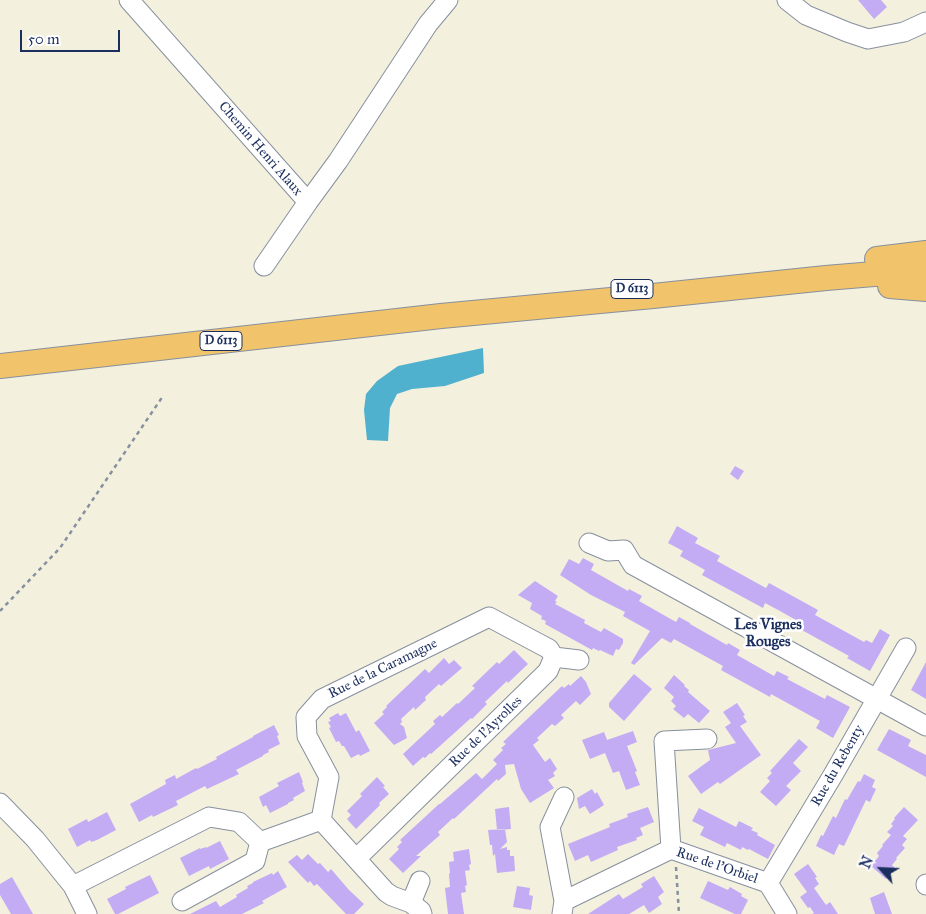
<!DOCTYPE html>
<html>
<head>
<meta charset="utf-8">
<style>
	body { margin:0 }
	#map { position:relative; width:926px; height:914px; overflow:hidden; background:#f3f0de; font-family:"IM FELL Great Primer",serif }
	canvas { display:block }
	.north { position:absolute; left:856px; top:844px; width:50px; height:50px; -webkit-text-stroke:4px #fff; paint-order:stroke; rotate:295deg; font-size:14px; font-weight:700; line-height:20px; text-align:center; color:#1b2f5e }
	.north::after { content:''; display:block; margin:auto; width:18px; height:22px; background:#1b2f5e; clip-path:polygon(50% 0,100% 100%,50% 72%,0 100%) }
	.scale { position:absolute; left:20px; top:30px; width:100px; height:22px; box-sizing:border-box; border:2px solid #1b2f5e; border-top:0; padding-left:6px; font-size:15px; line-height:18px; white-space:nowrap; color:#1b2f5e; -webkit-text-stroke:4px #fff; paint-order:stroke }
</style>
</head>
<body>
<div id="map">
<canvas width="926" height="914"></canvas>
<div class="north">N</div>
<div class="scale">50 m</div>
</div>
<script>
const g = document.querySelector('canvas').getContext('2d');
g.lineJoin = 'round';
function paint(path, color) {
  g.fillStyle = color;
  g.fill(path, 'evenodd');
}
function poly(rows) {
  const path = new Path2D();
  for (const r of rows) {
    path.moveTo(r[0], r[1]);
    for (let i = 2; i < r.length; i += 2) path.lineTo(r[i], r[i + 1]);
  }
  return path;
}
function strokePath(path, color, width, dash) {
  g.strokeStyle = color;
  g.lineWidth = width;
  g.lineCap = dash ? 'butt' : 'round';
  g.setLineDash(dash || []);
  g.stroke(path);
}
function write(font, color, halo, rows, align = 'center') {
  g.font = font + ' "IM FELL Great Primer",serif';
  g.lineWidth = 5;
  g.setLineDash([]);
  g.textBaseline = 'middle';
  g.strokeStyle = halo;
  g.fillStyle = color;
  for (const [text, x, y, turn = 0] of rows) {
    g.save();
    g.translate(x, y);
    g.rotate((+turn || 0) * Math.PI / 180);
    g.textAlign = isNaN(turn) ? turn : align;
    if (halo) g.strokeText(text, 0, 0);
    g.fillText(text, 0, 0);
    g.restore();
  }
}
const water = poly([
	[483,348,484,373,445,386,412,389,397,394,390,408,388,441,367,440,364,410,366,394,377,381,398,366]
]);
const building = poly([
	[858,0,881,0,887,7,874,19],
	[735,466,744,471,738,480,730,474],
	[677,526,698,538,695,543,720,556,717,561,766,588,769,583,818,610,815,615,864,642,866,640,872,643,880,629,890,635,870,671,847,658,849,656,800,629,803,624,780,611,765,603,763,608,702,575,705,570,680,556,683,551,668,543],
	[583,558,594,564,591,570,628,591,629,589,642,596,639,601,676,622,679,617,690,623,690,624,727,645,728,643,740,650,737,655,774,676,777,671,789,677,787,679,825,699,827,695,850,707,833,738,816,728,820,721,771,694,770,697,721,670,723,666,674,639,671,643,662,638,634,665,631,663,650,631,623,616,625,612,591,595,560,575,569,559,579,564],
	[535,581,558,596,555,601,557,602,555,604,585,620,584,623,601,632,604,628,623,639,623,643,619,650,616,649,613,656,600,650,599,651,593,648,592,650,545,624,546,621,541,619,542,616,530,609,532,603,518,595],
	[514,650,528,664,508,683,507,681,485,702,487,704,472,719,471,718,431,754,430,753,425,758,423,757,413,766,403,754,435,724,433,721,440,715,442,717,457,703,458,704,475,688,472,686,497,662,499,664],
	[444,658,449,664,454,660,462,668,441,686,439,684,425,697,426,700,415,710,414,707,401,719,402,722,400,724,404,727,407,738,394,745,374,723,384,714,382,712,387,707,386,706,425,669,429,673],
	[926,662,926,699,911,690],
	[634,674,652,689,624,721,609,707,609,703],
	[674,675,685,685,684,686,689,690,688,692,710,711,699,723,688,714,684,718,673,709,676,706,671,701,674,697,664,688],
	[581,676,586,682,591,694,580,705,576,701,561,715,564,718,555,726,552,724,537,738,539,740,533,745,545,762,550,758,557,769,553,773,555,776,548,780,554,788,530,803,521,789,514,764,505,765,506,774,498,781,497,779,454,819,453,818,438,832,440,835,416,856,421,856,403,873,389,859,399,849,397,847,402,842,400,840,439,804,440,804,476,773,482,779,497,764,493,760,503,750,501,748,506,744,503,742,562,686,564,688,569,684,570,686],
	[737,703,745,715,743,716,747,722,740,726,761,755,720,784,718,782,701,794,688,776,710,760,708,750,736,743,725,727,731,723,723,712],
	[338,713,340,716,346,713,356,732,359,730,370,751,360,756,359,754,351,758,344,746,342,746,339,741,336,742,329,728,331,727,328,722,331,721,329,718],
	[274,725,279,735,277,736,280,744,268,750,269,752,263,755,263,756,236,770,239,774,207,789,205,786,176,801,178,805,153,817,152,815,139,822,130,804,166,784,165,780,175,775,176,779,196,768,197,769,217,759,216,757,253,737,253,736],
	[889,729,911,740,908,746,926,755,926,777,877,750],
	[633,731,637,742,627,746,637,771,635,772,640,785,626,790,619,771,613,773,605,753,590,759,582,740,604,732,607,740],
	[799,739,808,747,793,763,801,771,786,786,791,790,776,806,760,792,770,781,767,778,772,773,770,771],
	[299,772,303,782,302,783,305,791,293,798,294,800,288,803,288,804,270,813,266,805,263,807,259,797,279,786,277,783],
	[864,774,875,780,872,787,876,789,870,802,866,800,844,846,839,844,834,855,816,846,821,835,823,836,833,816,836,818,845,799,847,800,858,781,860,782],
	[377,777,385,786,383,787,389,794,379,803,380,805,356,829,347,819,351,815,347,811,362,796,360,794],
	[592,789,595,794,597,792,604,805,590,814,585,806,579,809,577,798],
	[509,807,511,829,497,830,495,809],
	[648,807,654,822,640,828,643,835,636,838,637,840,617,847,618,850,591,862,588,855,575,861,568,844,610,827,609,824,628,817,627,814],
	[904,807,918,820,903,836,907,839,902,845,905,848,896,858,897,859,892,865,895,868,886,879,871,866,879,856,877,853,883,846,882,845,891,835,887,832,893,826,891,824,895,819,894,818],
	[699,808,736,827,739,821,753,828,751,830,758,833,757,835,775,845,768,859,749,849,748,850,742,847,741,850,727,843,725,847,700,835,704,827,692,821],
	[107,812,116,830,97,840,91,842,90,840,77,847,68,829,87,819,88,822],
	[505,829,507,842,500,849,507,847,507,850,510,850,510,856,514,856,515,871,497,873,495,854,493,856,492,845,490,845,488,830],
	[220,841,229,859,210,869,209,866,189,876,180,858,200,848,200,849,206,847,206,848],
	[469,849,471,864,469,865,470,870,465,871,467,885,465,886,466,892,461,893,464,914,448,914,445,888,450,887,449,874,450,873,449,862,454,861,453,852],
	[308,854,318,864,320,863,328,872,331,869,349,890,364,904,354,914,346,914,317,884,314,886,310,881,308,883,288,862,297,855,302,860],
	[808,864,817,877,815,878,819,884,814,888,826,905,830,902,838,914,812,914,814,913,810,907,808,908,800,897,807,892,794,874],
	[278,871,287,887,262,901,264,903,242,914,190,914,216,901,220,907,237,897,236,895,248,888,247,886,253,883,253,882,272,873,273,875],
	[150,875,159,893,118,914,115,914,107,899,126,889,125,887],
	[654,876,664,892,658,897,662,904,649,913,644,905,629,914,588,914,619,894,623,899,643,887,641,884],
	[12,877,25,900,33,914,11,914,0,895,0,884],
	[708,881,728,890,730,887,742,894,741,896,748,900,741,914,735,914,700,898],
	[517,886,530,888,529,895,533,896,531,910,513,907],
	[884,892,892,914,875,914,870,898]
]);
const path = poly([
	[0,611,60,548,163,396],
	[676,867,679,914]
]);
const minor = poly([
	[129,0,308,202,338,161,428,24,448,0],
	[787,0,806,15,847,32,868,39,904,32,926,22],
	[264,266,308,202],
	[589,543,608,551,624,550,633,565,926,726],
	[554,657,579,660],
	[564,797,550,827,564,901],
	[0,803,35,839,73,886,87,914],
	[321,820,386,892,392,896,411,903,421,911,422,914],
	[671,849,664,741,707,739],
	[768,883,833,775,906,648],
	[926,884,926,885],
	[73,886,209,817,239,822,260,842,321,820,329,777,307,736,306,717,322,699,489,617,549,649,554,657,548,671,357,858],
	[182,901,255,861,260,842],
	[411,903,420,881],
	[562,914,564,901,671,849,768,883,787,914]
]);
const major = poly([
	[877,259,926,253],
	[890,286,926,289],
	[0,366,441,316,653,296,826,278,898,272,926,272]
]);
const shields = [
	[632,289,42],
	[221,341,42]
];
const shieldNames = [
	["D 6113",632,289],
	["D 6113",221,341]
];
const streetNames = [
	["Chemin Henri Alaux",260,149,49],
	["Rue de la Caramagne",383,669,-26],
	["Rue de l'Ayrolles",486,732,-44],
	["Rue du Rebenty",838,766,-60],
	["Rue de l'Orbiel",717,866,19]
];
const neighbourhoodNames = [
	["Les Vignes",768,625],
	["Rouges",768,642]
];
paint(water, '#4fb1ce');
paint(building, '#c3acf3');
strokePath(minor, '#87909e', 21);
strokePath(major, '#87909e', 26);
strokePath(path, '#87909e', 2.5, [4, 4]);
strokePath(minor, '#fff', 19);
strokePath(major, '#f1c36a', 24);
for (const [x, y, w] of shields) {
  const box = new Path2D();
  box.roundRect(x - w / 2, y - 9.5, w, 19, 4);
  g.fillStyle = '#fff';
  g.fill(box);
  strokePath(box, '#1b2f5e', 1);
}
write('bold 12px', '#1b2f5e', null, shieldNames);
write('14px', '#1b2f5e', '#fff', streetNames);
write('bold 15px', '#1b2f5e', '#fff', neighbourhoodNames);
</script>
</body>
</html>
